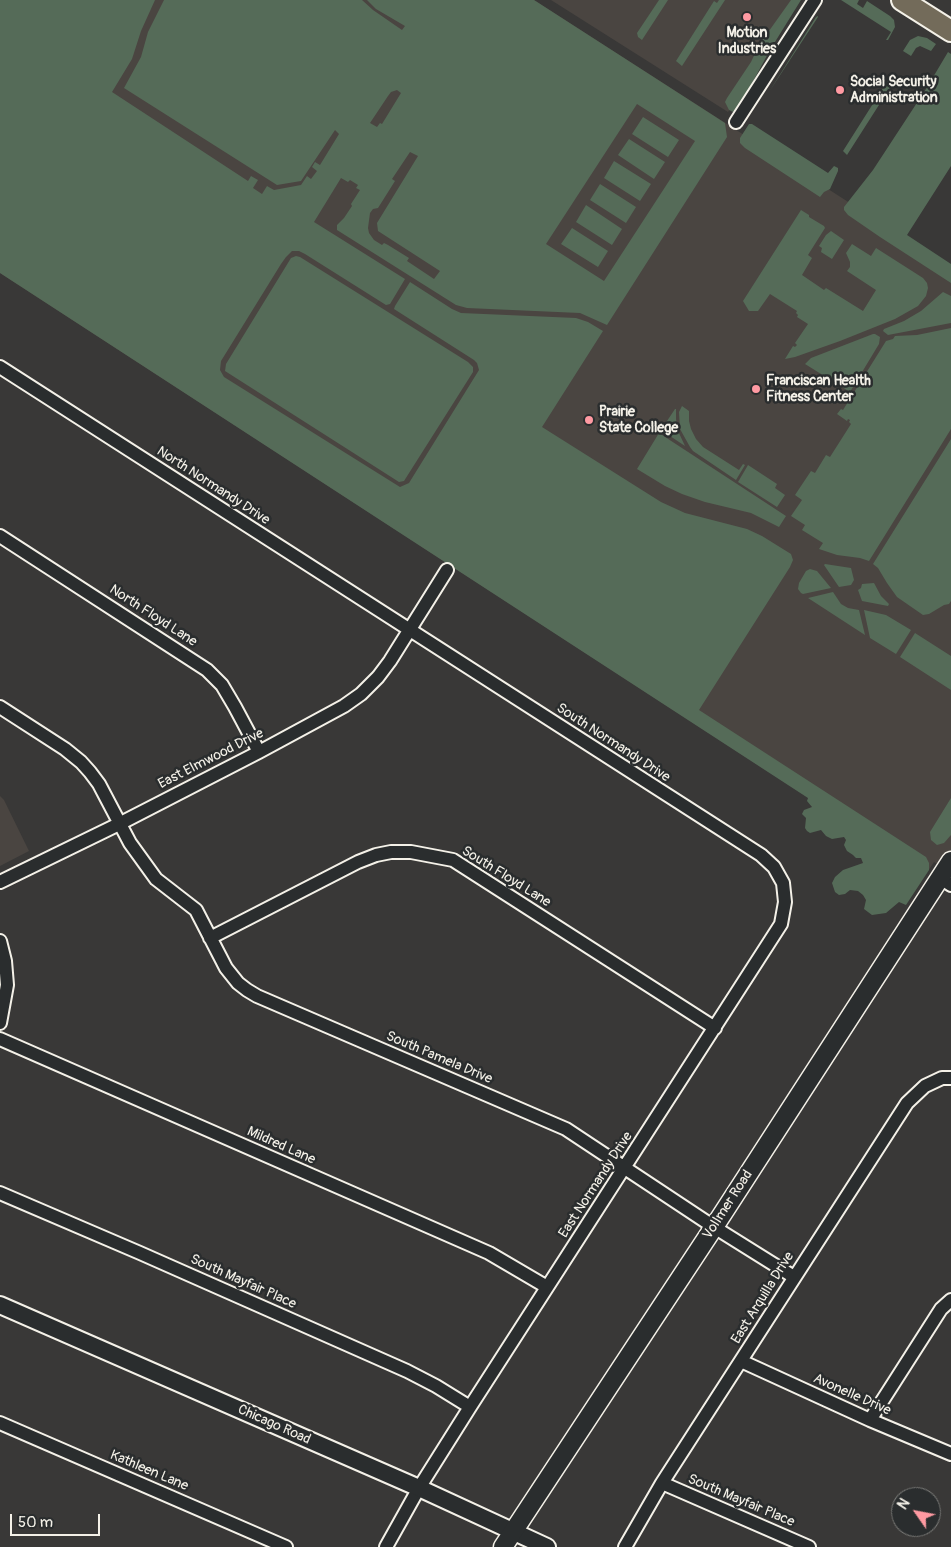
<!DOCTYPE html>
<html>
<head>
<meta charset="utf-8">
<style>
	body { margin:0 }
	#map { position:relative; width:951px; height:1547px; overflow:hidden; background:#393837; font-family:Pangolin,sans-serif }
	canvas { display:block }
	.north { position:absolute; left:891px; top:1487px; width:50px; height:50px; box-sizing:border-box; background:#2a2d2e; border:1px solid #7b7b78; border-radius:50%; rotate:303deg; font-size:14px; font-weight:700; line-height:20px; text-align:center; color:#f4f1e8 }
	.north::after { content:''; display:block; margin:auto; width:18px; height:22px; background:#ff9aa2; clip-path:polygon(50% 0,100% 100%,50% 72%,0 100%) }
	.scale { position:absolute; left:10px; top:1514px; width:90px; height:22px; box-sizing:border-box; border:2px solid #f4f1e8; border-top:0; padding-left:6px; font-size:15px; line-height:18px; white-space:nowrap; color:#f4f1e8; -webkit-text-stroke:4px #2a2d2e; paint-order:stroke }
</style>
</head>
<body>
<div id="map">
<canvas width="951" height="1547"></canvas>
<div class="north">N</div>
<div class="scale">50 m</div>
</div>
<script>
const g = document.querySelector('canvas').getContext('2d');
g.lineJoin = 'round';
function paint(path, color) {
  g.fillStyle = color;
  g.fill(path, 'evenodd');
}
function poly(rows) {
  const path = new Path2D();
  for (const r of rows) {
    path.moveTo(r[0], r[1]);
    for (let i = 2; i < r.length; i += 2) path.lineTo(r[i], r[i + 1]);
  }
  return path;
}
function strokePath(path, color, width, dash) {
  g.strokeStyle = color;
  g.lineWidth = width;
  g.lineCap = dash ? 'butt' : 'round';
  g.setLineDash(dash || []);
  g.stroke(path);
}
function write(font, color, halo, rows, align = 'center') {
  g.font = font + ' Pangolin,sans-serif';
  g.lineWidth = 5;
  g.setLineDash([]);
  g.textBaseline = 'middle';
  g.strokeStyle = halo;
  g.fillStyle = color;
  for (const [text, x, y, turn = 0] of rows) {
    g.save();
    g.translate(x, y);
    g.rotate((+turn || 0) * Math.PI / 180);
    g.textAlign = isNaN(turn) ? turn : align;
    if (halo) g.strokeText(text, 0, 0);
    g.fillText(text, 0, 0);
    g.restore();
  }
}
const built = poly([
	[47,0,534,0,951,268,951,872,934,862,926,874,0,273,0,11],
	[551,0,799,0,728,112],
	[0,796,4,800,29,851,0,866]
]);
const green = poly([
	[0,0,155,0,141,31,132,59,112,92,248,181,251,176,258,180,253,188,262,194,267,186,274,190,301,185,307,176,311,179,317,171,312,167,315,162,320,165,339,134,335,130,301,181,277,185,124,88,141,57,148,32,164,0,362,0,373,10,402,30,405,26,376,9,367,0,534,0,725,123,727,137,607,325,580,313,467,308,456,305,337,230,337,225,344,218,352,206,351,204,360,190,356,188,358,185,350,180,348,182,341,178,314,222,405,279,390,304,386,305,305,254,299,251,292,251,286,257,281,264,221,361,220,370,224,377,400,487,409,483,479,370,477,363,474,360,394,309,395,306,410,282,452,309,461,313,576,318,588,322,603,331,542,427,661,502,685,513,747,529,762,536,791,554,793,560,790,567,699,710,926,857,929,863,929,870,906,905,899,902,886,913,872,915,864,909,866,900,863,895,858,891,850,890,845,894,839,895,835,892,832,883,835,877,843,870,863,863,861,858,856,858,853,855,847,851,844,845,846,840,844,837,832,839,826,836,821,830,810,833,807,831,805,828,806,818,802,814,804,810,812,807,807,801,808,798,0,273],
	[397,90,401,93,382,124,380,123,377,127,370,123,388,96,391,92],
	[637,104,695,141,604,281,546,244],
	[410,152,418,156,377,223,378,231,440,271,434,279,407,261,409,258,388,245,384,243,382,245,374,240,369,233,368,228,370,213,373,209,378,208,395,181,392,179],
	[659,0,668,0,642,40,638,37,637,33],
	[719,0,725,0,682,66,676,61,714,1,717,3],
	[791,0,801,0,770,50,738,109,733,112,729,110,725,102,727,98,751,62,759,45],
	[841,0,859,0,857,4,863,8,867,1,890,16,894,20,895,27,888,40,886,40,891,32],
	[818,16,818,17,769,92,816,17],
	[918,36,927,38,936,44,931,51,920,46,916,48,911,56,903,51,910,40],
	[948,52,951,54,951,166,907,235,951,264,951,283,880,237,848,215,844,210,844,207,873,170,926,89],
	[888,80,893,83,847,155,843,151],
	[643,117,679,140,668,157,632,134],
	[749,124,752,124,828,173,834,166,838,168,838,171,830,189,824,192,820,197,745,148,740,143,740,138],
	[629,139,665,162,654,179,618,155],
	[614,161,651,184,640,201,604,178],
	[600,184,636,207,626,223,590,200],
	[586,205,622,229,612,245,576,222],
	[801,210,809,215,809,217,824,226,825,228,808,255,812,258,802,275,824,290,826,288,863,311,876,290,847,271,850,267,850,262,846,253,852,244,871,256,876,248,923,278,927,283,928,288,926,296,918,306,895,319,840,341,795,357,785,359,793,346,795,347,797,345,795,343,808,324,797,317,798,315,796,313,797,311,770,294,758,311,749,311,743,301],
	[572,228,608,251,598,267,561,244],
	[831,231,844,240,832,259,821,252,822,248,819,246,826,235],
	[296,256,300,257,468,362,473,367,473,372,404,481,399,482,225,371,226,364,291,258],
	[943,292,951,296,951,323,888,335,883,331,884,329,904,321,921,311],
	[951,328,951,429,869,561,860,558,837,555,819,549,823,543,802,530,805,525,791,516,802,500,795,495,811,471,815,473,826,455,830,457,851,424,849,422,850,420,848,419,847,421,837,414,841,409,843,410,886,341,893,339,895,336,917,335],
	[873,334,875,334,880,337,879,344,850,392,805,364,811,358],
	[682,406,689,411,689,421,691,429,696,439,703,447,739,470,743,464,745,465,736,480,693,451,690,447,680,429,679,412],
	[675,409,676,409,676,419,678,431,685,446,661,430],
	[659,433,786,516,779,527,751,513,705,502,682,494,665,486,637,469],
	[951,439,951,601,949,604,944,605,929,614,923,615,897,597,887,583,878,568,873,564],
	[748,465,777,484,775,488,785,495,777,507,738,482],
	[825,564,851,568,854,580,851,585,839,587,824,565],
	[810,569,817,571,831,588,803,594,801,593,798,589,799,583,806,571],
	[874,583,881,596,889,604,888,606,862,601,858,590,861,588,862,584],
	[833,592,841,604,848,608,859,610,865,635,808,598],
	[864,610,886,615,911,630,896,654,870,638],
	[915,633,951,656,951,690,900,657],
	[951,798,951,835,944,843,937,845,931,840,930,832]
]);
const minor = poly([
	[736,122,815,0],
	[0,367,761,855,774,867,783,883,785,902,781,924,470,1407,419,1488,386,1547],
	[0,536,207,670,222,685,235,707,259,752],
	[0,707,65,749,81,762,90,772,99,784,130,843,156,879,196,910,226,968,238,983,247,990,257,996,566,1129,714,1227,794,1277],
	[940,878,951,885],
	[0,882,119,824,259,752,344,706,361,694,378,677,390,661,447,570],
	[210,938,358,862,376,855,391,852,411,852,453,860,715,1028],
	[0,941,5,961,7,985,0,1023],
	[0,1039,489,1253,547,1287],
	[0,1193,140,1253,407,1371,436,1386,470,1407],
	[741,1361,870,1420,951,1454],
	[870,1420,941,1309,951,1300],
	[0,1423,286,1547],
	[662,1483,809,1547],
	[625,1547,662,1483,907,1103,925,1086,942,1078,951,1078]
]);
const tertiary = poly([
	[0,1305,419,1488,547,1547]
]);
const secondary = poly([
	[503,1547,714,1227,951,861]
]);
const primary = poly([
	[902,0,951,31]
]);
const markers = [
	[747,17,5,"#ff9aa2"],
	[840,90,5,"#ff9aa2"],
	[756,389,5,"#ff9aa2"],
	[589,420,5,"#ff9aa2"]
];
const poiNames = [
	["Motion",747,33,"center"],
	["Industries",747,49,"center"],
	["Social Security",850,82],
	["Administration",850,98],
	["Franciscan Health",766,381],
	["Fitness Center",766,397],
	["Prairie",599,412],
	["State College",599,428]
];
const streetNames = [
	["North Normandy Drive",213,486,33],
	["North Floyd Lane",153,616,33],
	["South Normandy Drive",613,743,33],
	["East Elmwood Drive",211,759,-27],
	["South Floyd Lane",506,877,32],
	["South Pamela Drive",439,1058,23],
	["Mildred Lane",281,1146,24],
	["East Normandy Drive",596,1185,-57],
	["Vollmer Road",728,1205,-57],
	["South Mayfair Place",243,1282,24],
	["East Arquilla Drive",763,1298,-58],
	["Avonelle Drive",852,1395,24],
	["Chicago Road",274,1425,24],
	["Kathleen Lane",149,1471,23],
	["South Mayfair Place",741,1501,23]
];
paint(built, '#4a4541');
paint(green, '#556b58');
strokePath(minor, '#f4f1e8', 16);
strokePath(tertiary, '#f4f1e8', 20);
strokePath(secondary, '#f4f1e8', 21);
strokePath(primary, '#f4f1e8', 24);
strokePath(minor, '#2a2d2e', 12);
strokePath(tertiary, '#2a2d2e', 16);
strokePath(secondary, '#2a2d2e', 18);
strokePath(primary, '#736b5a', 20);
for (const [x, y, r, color] of markers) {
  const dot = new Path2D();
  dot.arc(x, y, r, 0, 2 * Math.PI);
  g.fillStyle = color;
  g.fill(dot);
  strokePath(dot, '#2a2d2e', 2);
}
write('bold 14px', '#f4f1e8', '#2a2d2e', poiNames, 'left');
write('14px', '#f4f1e8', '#2a2d2e', streetNames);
</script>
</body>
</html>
